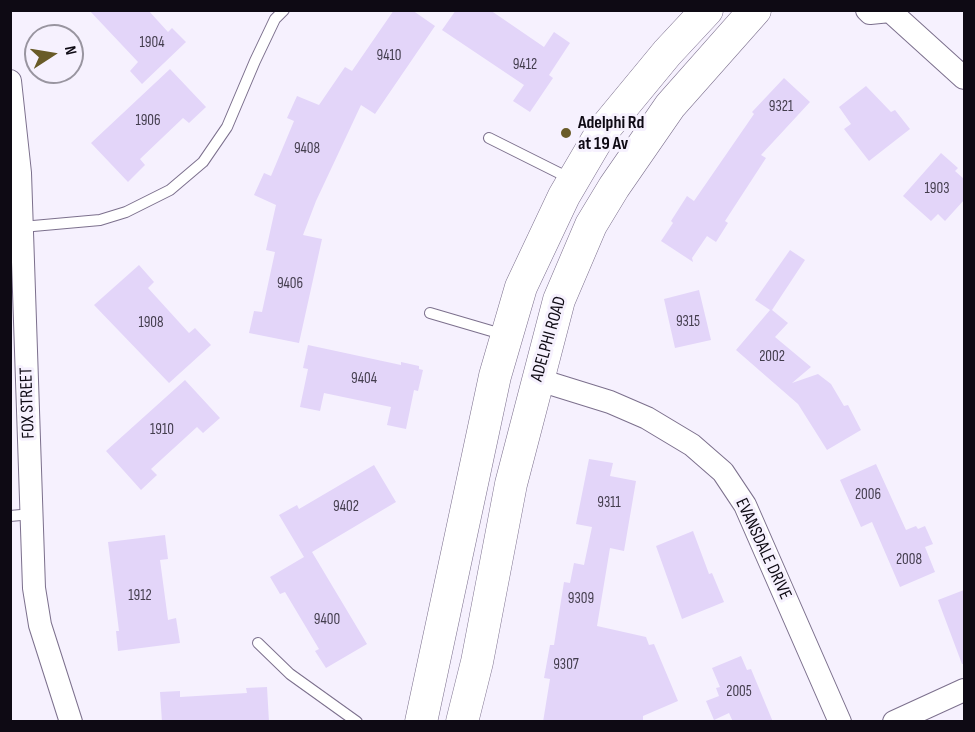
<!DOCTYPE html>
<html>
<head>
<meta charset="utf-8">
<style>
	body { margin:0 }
	#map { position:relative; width:975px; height:732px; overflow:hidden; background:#f6f1fe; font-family:"Sofia Sans Condensed",sans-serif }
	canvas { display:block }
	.frame { position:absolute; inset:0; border:12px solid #0e0a14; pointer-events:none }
	.north { position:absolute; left:24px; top:24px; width:60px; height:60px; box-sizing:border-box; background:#f6f1fe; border:2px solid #9995a0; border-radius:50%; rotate:78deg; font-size:16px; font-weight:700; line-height:24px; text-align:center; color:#0e0a14 }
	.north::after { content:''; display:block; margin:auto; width:21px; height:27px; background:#695b28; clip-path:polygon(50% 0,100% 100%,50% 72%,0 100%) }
</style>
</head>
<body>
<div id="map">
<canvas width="975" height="732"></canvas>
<div class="frame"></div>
<div class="north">N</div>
</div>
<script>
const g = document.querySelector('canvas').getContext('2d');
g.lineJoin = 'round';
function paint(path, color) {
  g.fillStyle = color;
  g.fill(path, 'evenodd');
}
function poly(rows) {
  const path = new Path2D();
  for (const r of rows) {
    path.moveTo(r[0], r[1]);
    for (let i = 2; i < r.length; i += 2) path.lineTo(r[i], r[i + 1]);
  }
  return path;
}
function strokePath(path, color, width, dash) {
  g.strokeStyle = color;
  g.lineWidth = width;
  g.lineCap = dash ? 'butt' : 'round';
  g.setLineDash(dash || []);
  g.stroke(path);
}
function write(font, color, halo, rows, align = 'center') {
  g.font = font + ' "Sofia Sans Condensed",sans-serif';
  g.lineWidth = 6;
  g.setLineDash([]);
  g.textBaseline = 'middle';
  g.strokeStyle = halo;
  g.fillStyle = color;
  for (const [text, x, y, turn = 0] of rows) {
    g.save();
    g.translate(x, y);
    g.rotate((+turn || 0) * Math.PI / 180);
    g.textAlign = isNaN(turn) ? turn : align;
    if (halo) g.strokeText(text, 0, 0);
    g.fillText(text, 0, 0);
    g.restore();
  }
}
const building = poly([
	[89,10,148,10,168,32,172,28,186,42,142,84,130,71,138,62],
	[394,10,412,10,435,26,375,114,361,105,316,201,303,235,322,239,299,343,249,333,254,311,262,312,275,252,266,250,276,205,254,195,264,173,271,176,294,121,287,118,297,96,319,105,345,67,352,71],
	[456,10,490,10,544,47,554,32,570,43,549,75,553,78,530,112,513,101,524,85,442,30],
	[170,69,206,107,189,123,183,118,140,159,145,165,128,182,91,143],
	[784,78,810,102,761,155,766,158,725,221,728,223,716,242,707,236,692,258,693,262,661,241,673,223,671,221,687,196,694,201,754,114,752,112],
	[866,86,891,112,895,110,910,129,869,161,844,129,851,124,839,107],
	[941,153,958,168,955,171,964,179,964,200,945,221,938,214,931,221,903,196],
	[790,250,805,260,772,310,788,323,775,337,811,367,792,383,818,374,831,384,844,406,848,405,861,430,827,450,798,404,736,350,770,310,755,300],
	[139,265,154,282,148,288,189,333,195,328,211,345,169,383,94,305],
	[699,290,711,340,675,348,664,299],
	[308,345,401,365,401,362,419,366,419,369,423,370,418,391,414,390,406,429,387,425,391,407,324,393,320,411,300,407,308,369,303,368],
	[185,380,220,418,203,433,197,427,151,469,157,475,141,490,106,451],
	[589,459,613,463,610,476,636,481,624,551,610,548,597,626,646,637,649,645,654,644,678,701,643,716,643,722,543,722,550,679,544,678,550,645,554,645,564,582,570,583,574,563,584,565,592,527,576,524],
	[876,464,906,530,916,526,918,529,925,526,933,544,925,547,935,572,900,587,872,522,861,527,840,480],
	[374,465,396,502,312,552,367,644,326,668,315,651,319,649,285,592,280,594,270,577,304,557,279,515,297,505,299,509],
	[693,531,709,574,712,573,724,602,682,619,656,546],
	[165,535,168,559,160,560,168,620,176,618,180,643,118,651,116,631,119,631,108,542],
	[964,590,964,664,962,664,938,600],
	[741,656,747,670,751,669,773,722,733,722,729,713,714,720,706,701,719,696,716,688,720,687,712,668],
	[267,687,269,722,162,722,160,692,180,691,180,697,247,693,246,688]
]);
const service = poly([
	[489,138,571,179],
	[22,227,100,220,126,212,170,190,203,162,227,127,255,61,275,19,284,10],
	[430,313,505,335],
	[10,516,32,514],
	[258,643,290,674,357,722]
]);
const minor = poly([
	[867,10,870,13,890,11,964,78],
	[10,81,20,173,34,588,40,625,71,722],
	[536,379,610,402,647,418,692,445,723,472,745,505,840,722],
	[894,722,964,690]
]);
const secondary = poly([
	[421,722,495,376,521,287,564,196,601,133,667,53,707,10],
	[462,722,477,662,511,484,559,300,591,225,614,187,670,106,755,10]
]);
const markers = [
	[566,133,6,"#695b28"]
];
const numberNames = [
	["1904",152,43],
	["9410",389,56],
	["9412",525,65],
	["9321",781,107],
	["1906",148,121],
	["9408",307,149],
	["1903",937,189],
	["9406",290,284],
	["9315",688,322],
	["1908",151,323],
	["2002",772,357],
	["9404",364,379],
	["1910",162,430],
	["2006",868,495],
	["9311",609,503],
	["9402",346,507],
	["2008",909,560],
	["1912",140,596],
	["9309",581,599],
	["9400",327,620],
	["9307",566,665],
	["2005",739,692]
];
const poiNames = [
	["Adelphi Rd",578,123],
	["at 19 Av",578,144]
];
const streetNames = [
	["ADELPHI ROAD",549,339,-74],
	["FOX STREET",28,403,-92],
	["EVANSDALE DRIVE",763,549,65]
];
paint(building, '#e3d5f9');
strokePath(service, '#7c708d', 12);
strokePath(minor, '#7c708d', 24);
strokePath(secondary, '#7c708d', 33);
strokePath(service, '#fff', 10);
strokePath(minor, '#fff', 22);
strokePath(secondary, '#fff', 32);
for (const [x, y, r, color] of markers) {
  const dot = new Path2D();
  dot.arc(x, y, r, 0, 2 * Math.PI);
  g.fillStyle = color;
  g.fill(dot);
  strokePath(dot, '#f6f1fe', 2);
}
write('15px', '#433d4d', null, numberNames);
write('bold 18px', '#0e0a14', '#f6f1fe', poiNames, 'left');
write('18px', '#0e0a14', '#f6f1fe', streetNames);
</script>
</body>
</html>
